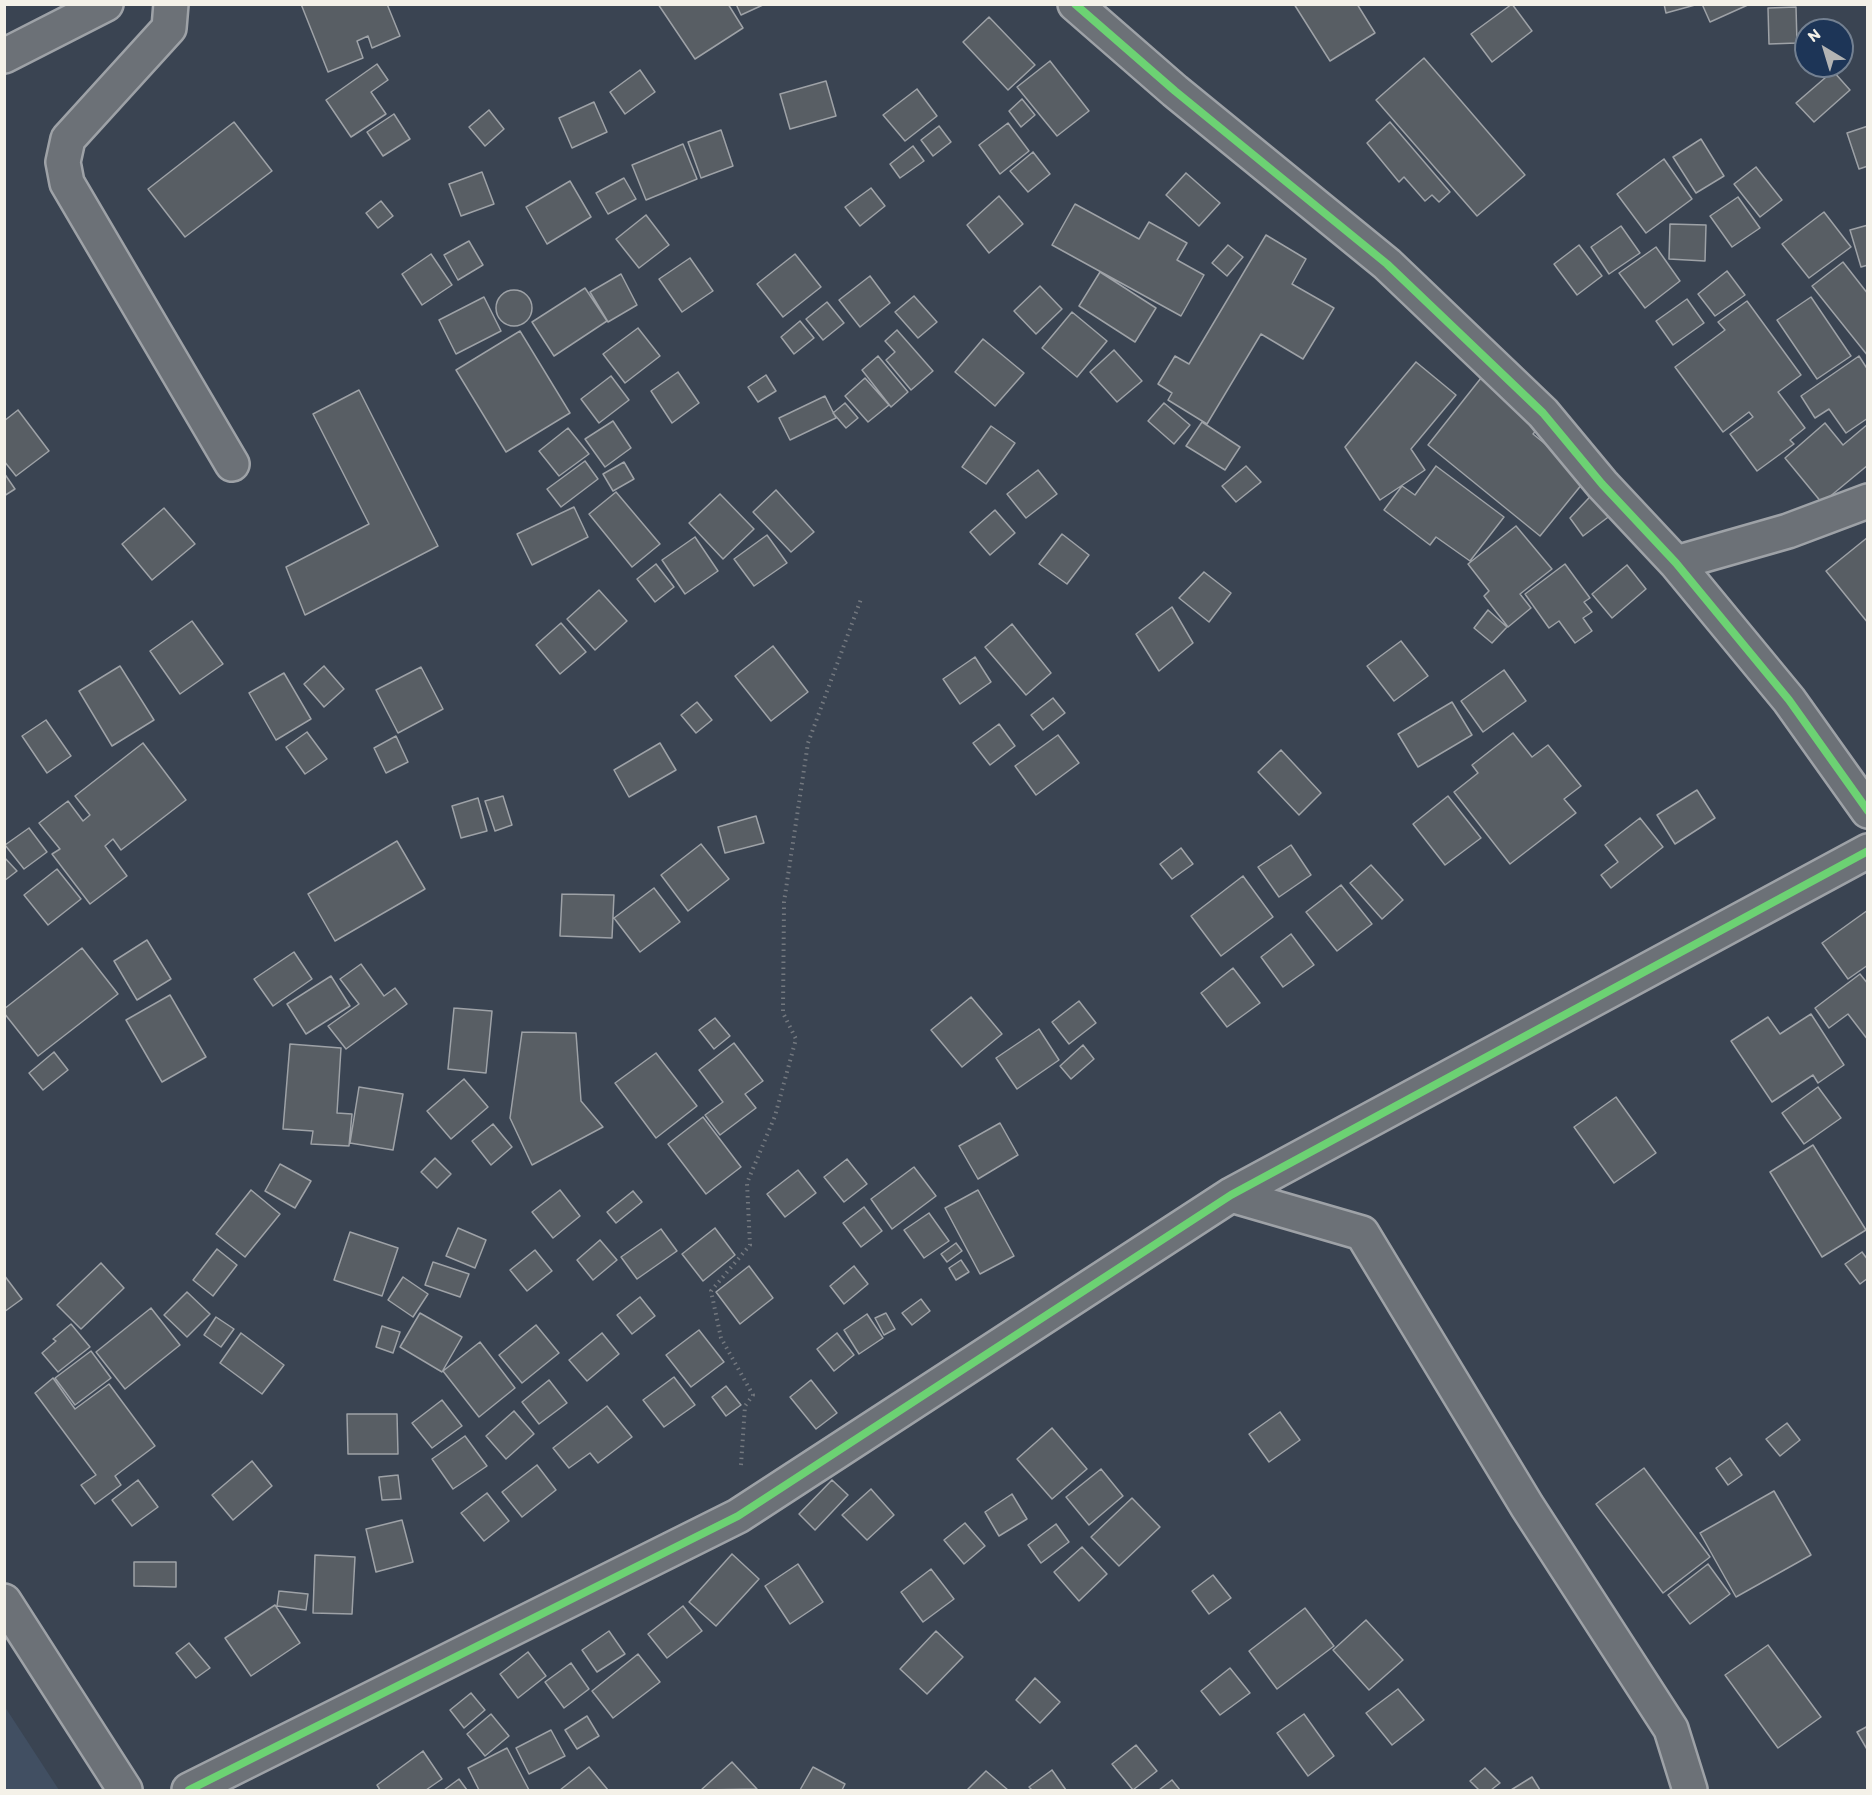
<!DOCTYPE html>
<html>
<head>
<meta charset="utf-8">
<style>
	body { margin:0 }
	#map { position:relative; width:1872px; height:1795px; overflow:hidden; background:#3a4452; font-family:Itim,sans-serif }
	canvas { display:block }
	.frame { position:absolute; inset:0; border:6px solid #f4f1e8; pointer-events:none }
	.north { position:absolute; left:1794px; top:18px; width:60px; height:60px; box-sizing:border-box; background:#1d3557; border:2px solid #738091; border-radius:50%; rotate:322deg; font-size:16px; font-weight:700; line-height:24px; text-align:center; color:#f4f1e8 }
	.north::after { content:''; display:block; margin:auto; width:21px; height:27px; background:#b3b4b4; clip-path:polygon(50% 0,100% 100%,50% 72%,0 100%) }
</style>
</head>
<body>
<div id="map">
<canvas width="1872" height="1795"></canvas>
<div class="frame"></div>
<div class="north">N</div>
</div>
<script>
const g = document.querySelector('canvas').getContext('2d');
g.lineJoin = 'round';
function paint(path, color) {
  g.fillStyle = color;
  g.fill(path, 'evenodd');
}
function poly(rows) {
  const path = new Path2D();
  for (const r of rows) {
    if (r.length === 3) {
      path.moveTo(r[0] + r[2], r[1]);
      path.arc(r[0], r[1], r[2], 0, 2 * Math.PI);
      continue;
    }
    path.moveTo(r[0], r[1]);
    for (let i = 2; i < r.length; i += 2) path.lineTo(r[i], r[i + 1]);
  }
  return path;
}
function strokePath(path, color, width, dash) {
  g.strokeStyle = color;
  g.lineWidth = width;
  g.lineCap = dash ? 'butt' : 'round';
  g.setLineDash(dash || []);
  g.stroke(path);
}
const built = poly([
	[5,1707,59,1790,5,1790]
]);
const building = poly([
	[301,4,387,4,400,36,372,48,368,36,357,41,363,58,328,72,301,4],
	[658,4,728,4,743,28,695,59,658,4],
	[736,4,765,4,741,15,736,4],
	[1294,4,1357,4,1375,33,1330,61,1294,4],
	[1512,4,1532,31,1492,62,1471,34,1512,4],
	[1664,4,1695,4,1695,5,1666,13,1664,4],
	[1702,4,1750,4,1710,22,1702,4],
	[1796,7,1797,43,1769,44,1768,8,1796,7],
	[989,17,1035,65,1008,90,963,42,989,17],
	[1424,58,1525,175,1477,216,1376,100,1424,58],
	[1050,61,1089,111,1057,136,1017,87,1050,61],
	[377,64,388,80,371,92,386,114,351,137,326,100,377,64],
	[640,70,655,92,625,114,610,92,640,70],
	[1833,71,1850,90,1814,122,1796,103,1833,71],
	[826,81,836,116,790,129,780,94,826,81],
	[917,89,937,116,905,141,883,115,917,89],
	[1022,99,1035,115,1021,127,1009,111,1022,99],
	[594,102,607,132,572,148,559,118,594,102],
	[489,110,504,129,485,146,469,127,489,110],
	[394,114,410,139,383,156,367,132,394,114],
	[234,122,272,171,185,237,148,189,234,122],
	[1390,122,1450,192,1439,202,1432,195,1425,201,1404,177,1399,182,1367,143,1390,122],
	[1008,123,1029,151,1000,174,979,145,1008,123],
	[939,126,951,142,933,156,921,140,939,126],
	[1868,126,1868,166,1859,169,1847,133,1868,126],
	[721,130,733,166,701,178,688,142,721,130],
	[1701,139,1724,176,1696,193,1673,157,1701,139],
	[683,144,697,179,646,200,632,165,683,144],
	[913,146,924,161,900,178,890,164,913,146],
	[1033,152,1050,174,1028,192,1010,171,1033,152],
	[1664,159,1692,199,1646,233,1617,194,1664,159],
	[1756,167,1782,200,1760,217,1734,184,1756,167],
	[482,172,494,204,461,216,449,184,482,172],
	[1186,173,1220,203,1199,226,1166,195,1186,173],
	[624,178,636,199,608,214,596,193,624,178],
	[570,181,591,217,547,244,526,207,570,181],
	[871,188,885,206,860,226,845,207,871,188],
	[999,196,1023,224,989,253,967,225,999,196],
	[1738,197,1760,228,1732,247,1710,216,1738,197],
	[381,201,393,216,378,228,366,213,381,201],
	[1075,204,1139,239,1149,222,1187,243,1177,260,1204,275,1181,316,1052,245,1075,204],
	[1824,212,1851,247,1809,278,1782,244,1824,212],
	[646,215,669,245,639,268,616,239,646,215],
	[1670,224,1706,225,1705,261,1669,259,1670,224],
	[1868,225,1868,265,1861,267,1850,230,1868,225],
	[1621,226,1640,253,1609,274,1591,247,1621,226],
	[1266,235,1306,259,1292,284,1334,308,1303,359,1261,334,1207,424,1168,400,1172,393,1158,384,1175,356,1189,364,1266,235],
	[469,241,483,265,458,280,444,255,469,241],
	[1228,245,1243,257,1227,276,1212,263,1228,245],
	[1579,245,1602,276,1577,295,1554,264,1579,245],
	[1656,247,1680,281,1645,308,1619,273,1656,247],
	[431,254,452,285,422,305,402,274,431,254],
	[795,254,821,287,783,317,757,284,795,254],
	[690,258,713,291,682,312,659,279,690,258],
	[1843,262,1868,294,1868,356,1812,286,1843,262],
	[1727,271,1745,295,1715,316,1698,294,1727,271],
	[1100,272,1156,308,1135,342,1079,306,1100,272],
	[621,274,637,305,608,322,590,292,621,274],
	[870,276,890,303,860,327,839,300,870,276],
	[1040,286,1062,309,1036,334,1014,311,1040,286],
	[585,288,607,321,554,356,532,322,585,288],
	[514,308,18],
	[914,296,937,322,918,338,895,312,914,296],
	[484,297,501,331,456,354,439,320,484,297],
	[1811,297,1851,356,1817,379,1777,320,1811,297],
	[1687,299,1704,323,1673,345,1656,321,1687,299],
	[1747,301,1801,375,1778,392,1805,428,1790,440,1794,444,1757,471,1730,434,1753,417,1749,412,1723,432,1675,367,1725,330,1718,322,1747,301],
	[827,302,844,323,823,340,806,319,827,302],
	[1072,312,1107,341,1077,377,1042,348,1072,312],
	[800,321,814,338,794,354,781,337,800,321],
	[638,328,660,356,625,383,603,354,638,328],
	[897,330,933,371,911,390,886,360,895,352,885,341,897,330],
	[520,331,570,413,506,452,456,370,520,331],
	[983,339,1024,373,995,406,955,372,983,339],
	[1114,350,1142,381,1117,402,1090,372,1114,350],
	[878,356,908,392,891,407,862,370,878,356],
	[1859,356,1868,370,1868,418,1846,433,1829,409,1815,418,1801,396,1859,356],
	[1416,362,1456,395,1411,449,1425,470,1380,500,1345,447,1416,362],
	[678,372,699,403,672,423,651,391,678,372],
	[766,375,776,391,758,402,748,387,766,375],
	[611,376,629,400,599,423,581,399,611,376],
	[865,378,889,405,868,422,845,396,865,378],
	[1481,378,1540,426,1533,434,1587,478,1540,536,1428,445,1481,378],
	[359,390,438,546,305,615,286,567,369,524,313,414,359,390],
	[825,396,836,418,790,440,779,418,825,396],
	[845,403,858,418,846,428,833,413,845,403],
	[1164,403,1190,425,1174,444,1148,421,1164,403],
	[18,410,49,451,16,476,4,461,4,421,18,410],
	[613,421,631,448,605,467,585,439,613,421],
	[1202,422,1240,447,1225,470,1186,446,1202,422],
	[1825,423,1843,445,1868,424,1868,465,1822,503,1785,458,1825,423],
	[991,426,1015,443,986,484,962,467,991,426],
	[568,428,589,454,559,476,539,451,568,428],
	[585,461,598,479,561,507,547,489,585,461],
	[624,462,634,479,613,491,603,474,624,462],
	[1246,466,1261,482,1236,502,1222,486,1246,466],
	[1436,466,1504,517,1470,561,1436,537,1430,545,1384,510,1402,486,1415,495,1436,466],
	[1038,470,1057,494,1026,518,1007,494,1038,470],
	[4,473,15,489,4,496,4,473],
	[1602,484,1615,512,1583,536,1570,518,1602,484],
	[776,490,814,532,791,552,753,512,776,490],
	[616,492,660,544,632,567,589,514,616,492],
	[720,494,754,529,723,559,689,523,720,494],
	[574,507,588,537,532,565,517,534,574,507],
	[164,508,195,544,152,580,122,544,164,508],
	[995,510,1015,533,990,555,970,532,995,510],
	[1516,526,1552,569,1520,594,1531,608,1508,627,1484,596,1489,591,1468,564,1516,526],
	[1062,534,1089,555,1067,584,1039,564,1062,534],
	[767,535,787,563,754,586,734,559,767,535],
	[695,537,718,571,685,594,662,560,695,537],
	[1868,537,1868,623,1826,571,1868,537],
	[656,564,674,587,655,602,637,579,656,564],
	[1565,564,1590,598,1584,602,1592,612,1583,618,1592,631,1575,643,1559,621,1549,628,1525,594,1565,564],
	[1627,565,1646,589,1612,618,1592,594,1627,565],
	[1204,572,1231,593,1209,622,1179,598,1204,572],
	[599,590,627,621,595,650,567,619,599,590],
	[1172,607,1193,643,1159,671,1136,634,1172,607],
	[1488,610,1507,627,1492,643,1474,628,1488,610],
	[192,621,223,664,180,694,150,651,192,621],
	[561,623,586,652,560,674,536,645,561,623],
	[1012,624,1051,673,1026,695,985,647,1012,624],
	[1401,641,1428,676,1394,701,1367,666,1401,641],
	[773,646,808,692,771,721,735,676,773,646],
	[975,657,991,682,960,704,943,679,975,657],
	[120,666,154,720,112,746,79,691,120,666],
	[324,666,344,689,324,707,304,684,324,666],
	[421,667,443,709,398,733,376,690,421,667],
	[1504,670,1526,701,1483,732,1461,701,1504,670],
	[284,673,311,719,276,740,249,693,284,673],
	[1053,698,1065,713,1043,730,1031,715,1053,698],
	[697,702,712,720,696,733,681,715,697,702],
	[1452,702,1472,735,1418,767,1398,734,1452,702],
	[46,720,71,756,47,773,22,736,46,720],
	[999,724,1015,746,990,765,973,743,999,724],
	[307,732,327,759,305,774,286,747,307,732],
	[1513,733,1532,757,1548,745,1581,786,1564,799,1576,813,1510,864,1454,792,1478,773,1472,765,1513,733],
	[1058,735,1079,763,1036,795,1015,766,1058,735],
	[396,736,408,762,386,773,374,748,396,736],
	[143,743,186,800,121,850,113,839,105,846,127,876,90,904,52,854,60,849,39,823,68,801,83,821,90,815,75,796,143,743],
	[660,743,676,770,629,797,614,770,660,743],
	[1281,750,1321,793,1299,815,1258,772,1281,750],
	[1697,790,1715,818,1675,844,1657,815,1697,790],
	[503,796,512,825,495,831,485,801,503,796],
	[1448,796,1481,838,1445,865,1413,824,1448,796],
	[478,798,487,831,461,838,452,806,478,798],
	[756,816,764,843,725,853,718,827,756,816],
	[1640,818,1663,847,1611,888,1601,875,1618,862,1605,845,1640,818],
	[29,828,47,852,24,869,5,845,29,828],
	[397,841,425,889,335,941,308,894,397,841],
	[701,844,729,879,688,911,661,875,701,844],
	[1291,845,1311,875,1279,897,1258,867,1291,845],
	[1181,848,1193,864,1172,879,1160,864,1181,848],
	[4,857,17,871,4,881,4,857],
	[1371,865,1403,900,1382,919,1350,883,1371,865],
	[57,869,81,899,48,925,24,895,57,869],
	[1243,876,1273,917,1221,956,1191,916,1243,876],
	[1341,885,1372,924,1337,951,1306,912,1341,885],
	[654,888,680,922,640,952,614,918,654,888],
	[562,894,614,895,612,938,560,936,562,894],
	[1868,910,1868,965,1848,979,1822,943,1868,910],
	[1291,934,1314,965,1283,987,1261,957,1291,934],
	[147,940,171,979,137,1000,114,961,147,940],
	[82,948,118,994,38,1056,4,1013,4,1009,82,948],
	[294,952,312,979,273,1006,254,979,294,952],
	[361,964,384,996,395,988,407,1004,346,1049,328,1026,359,1004,340,979,361,964],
	[1233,968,1260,1003,1227,1027,1201,993,1233,968],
	[1860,974,1868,984,1868,1040,1848,1014,1829,1028,1815,1008,1860,974],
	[331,976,350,1006,306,1034,287,1004,331,976],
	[170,995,206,1057,162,1082,126,1020,170,995],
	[971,997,1002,1034,962,1067,931,1030,971,997],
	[1079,1001,1096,1023,1069,1044,1052,1022,1079,1001],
	[454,1008,492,1011,486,1073,448,1069,454,1008],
	[1811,1014,1844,1065,1818,1083,1813,1075,1772,1102,1731,1041,1768,1017,1780,1034,1811,1014],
	[715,1018,730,1036,714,1049,699,1030,715,1018],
	[1039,1029,1059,1060,1017,1089,996,1058,1039,1029],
	[522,1032,576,1033,581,1101,603,1127,532,1165,510,1118,522,1032],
	[734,1043,763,1081,745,1094,756,1108,720,1135,705,1115,723,1102,699,1070,734,1043],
	[290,1044,341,1048,337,1113,352,1114,349,1146,311,1144,313,1131,283,1129,290,1044],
	[1083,1045,1094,1059,1071,1079,1060,1066,1083,1045],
	[54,1052,68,1070,43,1090,29,1073,54,1052],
	[656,1053,697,1106,656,1138,615,1083,656,1053],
	[464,1079,488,1107,451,1139,427,1111,464,1079],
	[359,1087,403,1094,393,1150,350,1143,359,1087],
	[1818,1087,1841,1118,1804,1144,1782,1113,1818,1087],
	[1616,1097,1656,1153,1614,1183,1574,1127,1616,1097],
	[703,1117,741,1167,706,1194,668,1144,703,1117],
	[1000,1123,1018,1155,978,1179,959,1146,1000,1123],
	[493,1124,512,1147,491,1165,472,1141,493,1124],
	[1813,1145,1866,1230,1822,1257,1770,1172,1813,1145],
	[435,1158,451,1174,437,1188,421,1172,435,1158],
	[847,1159,867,1184,844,1202,824,1177,847,1159],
	[280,1164,311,1181,295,1208,265,1191,280,1164],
	[914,1167,936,1196,892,1229,871,1199,914,1167],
	[798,1170,816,1193,785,1217,767,1194,798,1170],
	[251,1190,280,1214,245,1257,216,1234,251,1190],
	[560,1190,580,1216,553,1238,532,1212,560,1190],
	[978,1190,1014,1256,980,1274,945,1208,978,1190],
	[633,1191,642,1202,616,1223,607,1212,633,1191],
	[864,1207,882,1231,861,1247,843,1223,864,1207],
	[929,1213,949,1241,924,1258,904,1230,929,1213],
	[458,1228,486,1240,475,1268,446,1256,458,1228],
	[715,1228,735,1255,703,1281,682,1254,715,1228],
	[661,1229,677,1251,637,1279,621,1257,661,1229],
	[350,1232,398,1248,382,1296,334,1280,350,1232],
	[600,1240,617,1260,593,1280,577,1260,600,1240],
	[956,1243,962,1251,947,1262,941,1254,956,1243],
	[217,1249,237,1265,213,1296,193,1280,217,1249],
	[535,1250,552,1271,527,1291,510,1270,535,1250],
	[1862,1252,1868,1260,1868,1278,1860,1284,1845,1264,1862,1252],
	[961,1260,969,1272,956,1280,949,1268,961,1260],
	[433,1262,469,1274,460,1297,425,1285,433,1262],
	[101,1263,124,1288,81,1329,57,1305,101,1263],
	[749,1266,773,1298,740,1324,716,1292,749,1266],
	[854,1266,868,1284,844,1304,830,1286,854,1266],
	[4,1275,22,1299,4,1312,4,1275],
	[403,1277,428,1294,413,1317,388,1300,403,1277],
	[187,1292,210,1314,187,1337,164,1315,187,1292],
	[640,1297,655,1316,632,1334,617,1315,640,1297],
	[921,1299,930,1311,912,1325,902,1313,921,1299],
	[151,1308,180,1345,125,1389,96,1352,151,1308],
	[420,1313,462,1337,442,1372,400,1347,420,1313],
	[886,1313,895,1329,884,1335,875,1318,886,1313],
	[867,1314,883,1338,859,1354,844,1330,867,1314],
	[216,1317,234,1329,221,1347,204,1335,216,1317],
	[71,1324,90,1347,58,1372,42,1353,56,1341,53,1339,71,1324],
	[536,1325,559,1353,522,1383,499,1355,536,1325],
	[382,1326,400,1332,393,1353,376,1347,382,1326],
	[699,1330,724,1362,691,1387,666,1355,699,1330],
	[241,1333,284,1365,262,1394,220,1363,241,1333],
	[602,1333,619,1354,587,1381,569,1360,602,1333],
	[837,1333,854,1355,834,1371,817,1349,837,1333],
	[480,1342,515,1388,479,1417,443,1371,480,1342],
	[91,1351,111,1378,75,1405,55,1378,91,1351],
	[674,1377,695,1405,664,1427,643,1400,674,1377],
	[53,1378,75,1409,109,1384,155,1446,115,1476,121,1485,95,1504,81,1485,96,1475,35,1393,53,1378],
	[549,1380,567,1403,539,1424,522,1402,549,1380],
	[811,1380,837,1413,816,1429,790,1397,811,1380],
	[726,1386,741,1405,726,1416,712,1397,726,1386],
	[442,1400,462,1426,432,1448,412,1423,442,1400],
	[607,1406,632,1437,598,1463,590,1453,569,1468,553,1448,607,1406],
	[514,1411,534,1434,506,1459,486,1436,514,1411],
	[1280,1412,1300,1440,1269,1462,1249,1434,1280,1412],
	[347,1414,397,1414,398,1454,348,1454,347,1414],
	[1787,1423,1800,1440,1780,1456,1766,1439,1787,1423],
	[1052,1428,1087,1469,1052,1499,1017,1459,1052,1428],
	[465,1436,487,1466,453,1489,432,1459,465,1436],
	[1730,1458,1742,1475,1728,1485,1716,1468,1730,1458],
	[252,1461,272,1486,233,1520,212,1495,252,1461],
	[537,1465,556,1490,522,1517,502,1492,537,1465],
	[1644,1468,1710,1557,1663,1593,1596,1504,1644,1468],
	[1101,1469,1123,1496,1089,1525,1066,1497,1101,1469],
	[398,1475,401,1499,382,1500,379,1477,398,1475],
	[138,1480,158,1507,132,1526,112,1500,138,1480],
	[832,1480,848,1495,815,1530,799,1514,832,1480],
	[871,1489,894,1515,867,1540,842,1515,871,1489],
	[1774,1491,1811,1555,1736,1597,1700,1533,1774,1491],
	[487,1493,509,1521,484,1541,461,1513,487,1493],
	[1012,1494,1027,1519,999,1536,985,1512,1012,1494],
	[1132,1498,1160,1527,1119,1566,1091,1537,1132,1498],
	[402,1520,413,1562,376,1572,366,1529,402,1520],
	[965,1523,985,1546,964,1564,944,1540,965,1523],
	[1056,1524,1069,1542,1041,1563,1028,1545,1056,1524],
	[1082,1547,1107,1574,1079,1601,1054,1572,1082,1547],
	[732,1554,759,1579,716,1626,689,1602,732,1554],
	[315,1555,355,1557,352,1614,313,1613,315,1555],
	[134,1562,176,1562,176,1587,134,1586,134,1562],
	[798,1564,823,1602,790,1624,765,1586,798,1564],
	[1708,1564,1730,1594,1690,1624,1668,1595,1708,1564],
	[931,1569,954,1599,923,1622,901,1592,931,1569],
	[1213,1575,1231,1598,1209,1614,1192,1591,1213,1575],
	[279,1591,308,1594,306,1610,277,1606,279,1591],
	[275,1605,300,1643,251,1676,225,1638,275,1605],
	[683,1606,702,1631,667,1658,648,1634,683,1606],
	[1305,1608,1334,1646,1277,1689,1249,1651,1305,1608],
	[1366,1620,1403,1660,1369,1690,1333,1650,1366,1620],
	[609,1631,625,1654,597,1672,582,1650,609,1631],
	[936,1631,963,1657,927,1694,900,1669,936,1631],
	[189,1643,210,1668,196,1678,176,1653,189,1643],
	[1768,1645,1821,1717,1778,1748,1725,1675,1768,1645],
	[528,1652,546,1676,518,1698,500,1674,528,1652],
	[638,1654,660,1682,613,1718,592,1691,638,1654],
	[571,1663,589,1689,564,1708,545,1682,571,1663],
	[1230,1668,1250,1693,1220,1715,1201,1691,1230,1668],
	[1035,1678,1060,1702,1040,1723,1016,1700,1035,1678],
	[1398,1689,1424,1720,1392,1745,1366,1713,1398,1689],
	[471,1693,485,1710,464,1728,450,1710,471,1693],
	[491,1714,509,1736,485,1756,467,1734,491,1714],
	[1304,1714,1334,1756,1308,1776,1277,1733,1304,1714],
	[587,1716,599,1736,577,1749,565,1730,587,1716],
	[1868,1726,1868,1751,1857,1732,1868,1726],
	[551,1730,565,1756,529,1774,516,1748,551,1730],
	[1136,1745,1157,1771,1133,1790,1112,1764,1136,1745],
	[507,1748,529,1790,479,1790,468,1768,507,1748],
	[423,1751,442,1779,426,1790,380,1790,377,1785,423,1751],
	[732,1762,757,1789,701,1790,732,1762],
	[589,1767,608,1790,560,1790,589,1767],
	[813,1767,845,1784,842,1790,800,1790,813,1767],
	[1485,1768,1500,1783,1491,1790,1479,1790,1470,1781,1485,1768],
	[1052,1770,1066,1790,1032,1790,1029,1787,1052,1770],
	[986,1771,1008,1790,967,1790,986,1771],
	[1532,1777,1540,1790,1511,1790,1532,1777],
	[459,1779,467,1790,444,1790,459,1779],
	[1172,1780,1180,1790,1159,1790,1172,1780]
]);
const path = poly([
	[741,1465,745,1406,753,1395,721,1338,711,1291,750,1245,747,1183,775,1116,796,1039,783,1013,784,902,808,743,861,599]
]);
const minor = poly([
	[171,4,169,28,68,139,63,162,67,183,232,464],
	[1075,4,1175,91,1387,264,1543,413,1602,484,1676,563,1789,700,1868,811],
	[4,56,106,4],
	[1676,563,1788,531,1868,501],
	[1231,1195,1362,1233,1527,1506,1671,1729,1690,1790],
	[4,1601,125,1790],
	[189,1790,738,1516,1231,1195,1868,851]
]);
const cycleway = poly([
	[1075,4,1175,91,1387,264,1543,413,1602,484,1676,563,1789,700,1868,811],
	[189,1790,738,1516,1231,1195,1868,851]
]);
paint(built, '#414f62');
paint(building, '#585e64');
strokePath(building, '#9ea2a7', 1.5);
strokePath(minor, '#9ea2a7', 38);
strokePath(path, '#73787f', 4, [1.5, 4.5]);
strokePath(minor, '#6c7177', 33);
strokePath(cycleway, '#6cd273', 8);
</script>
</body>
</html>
